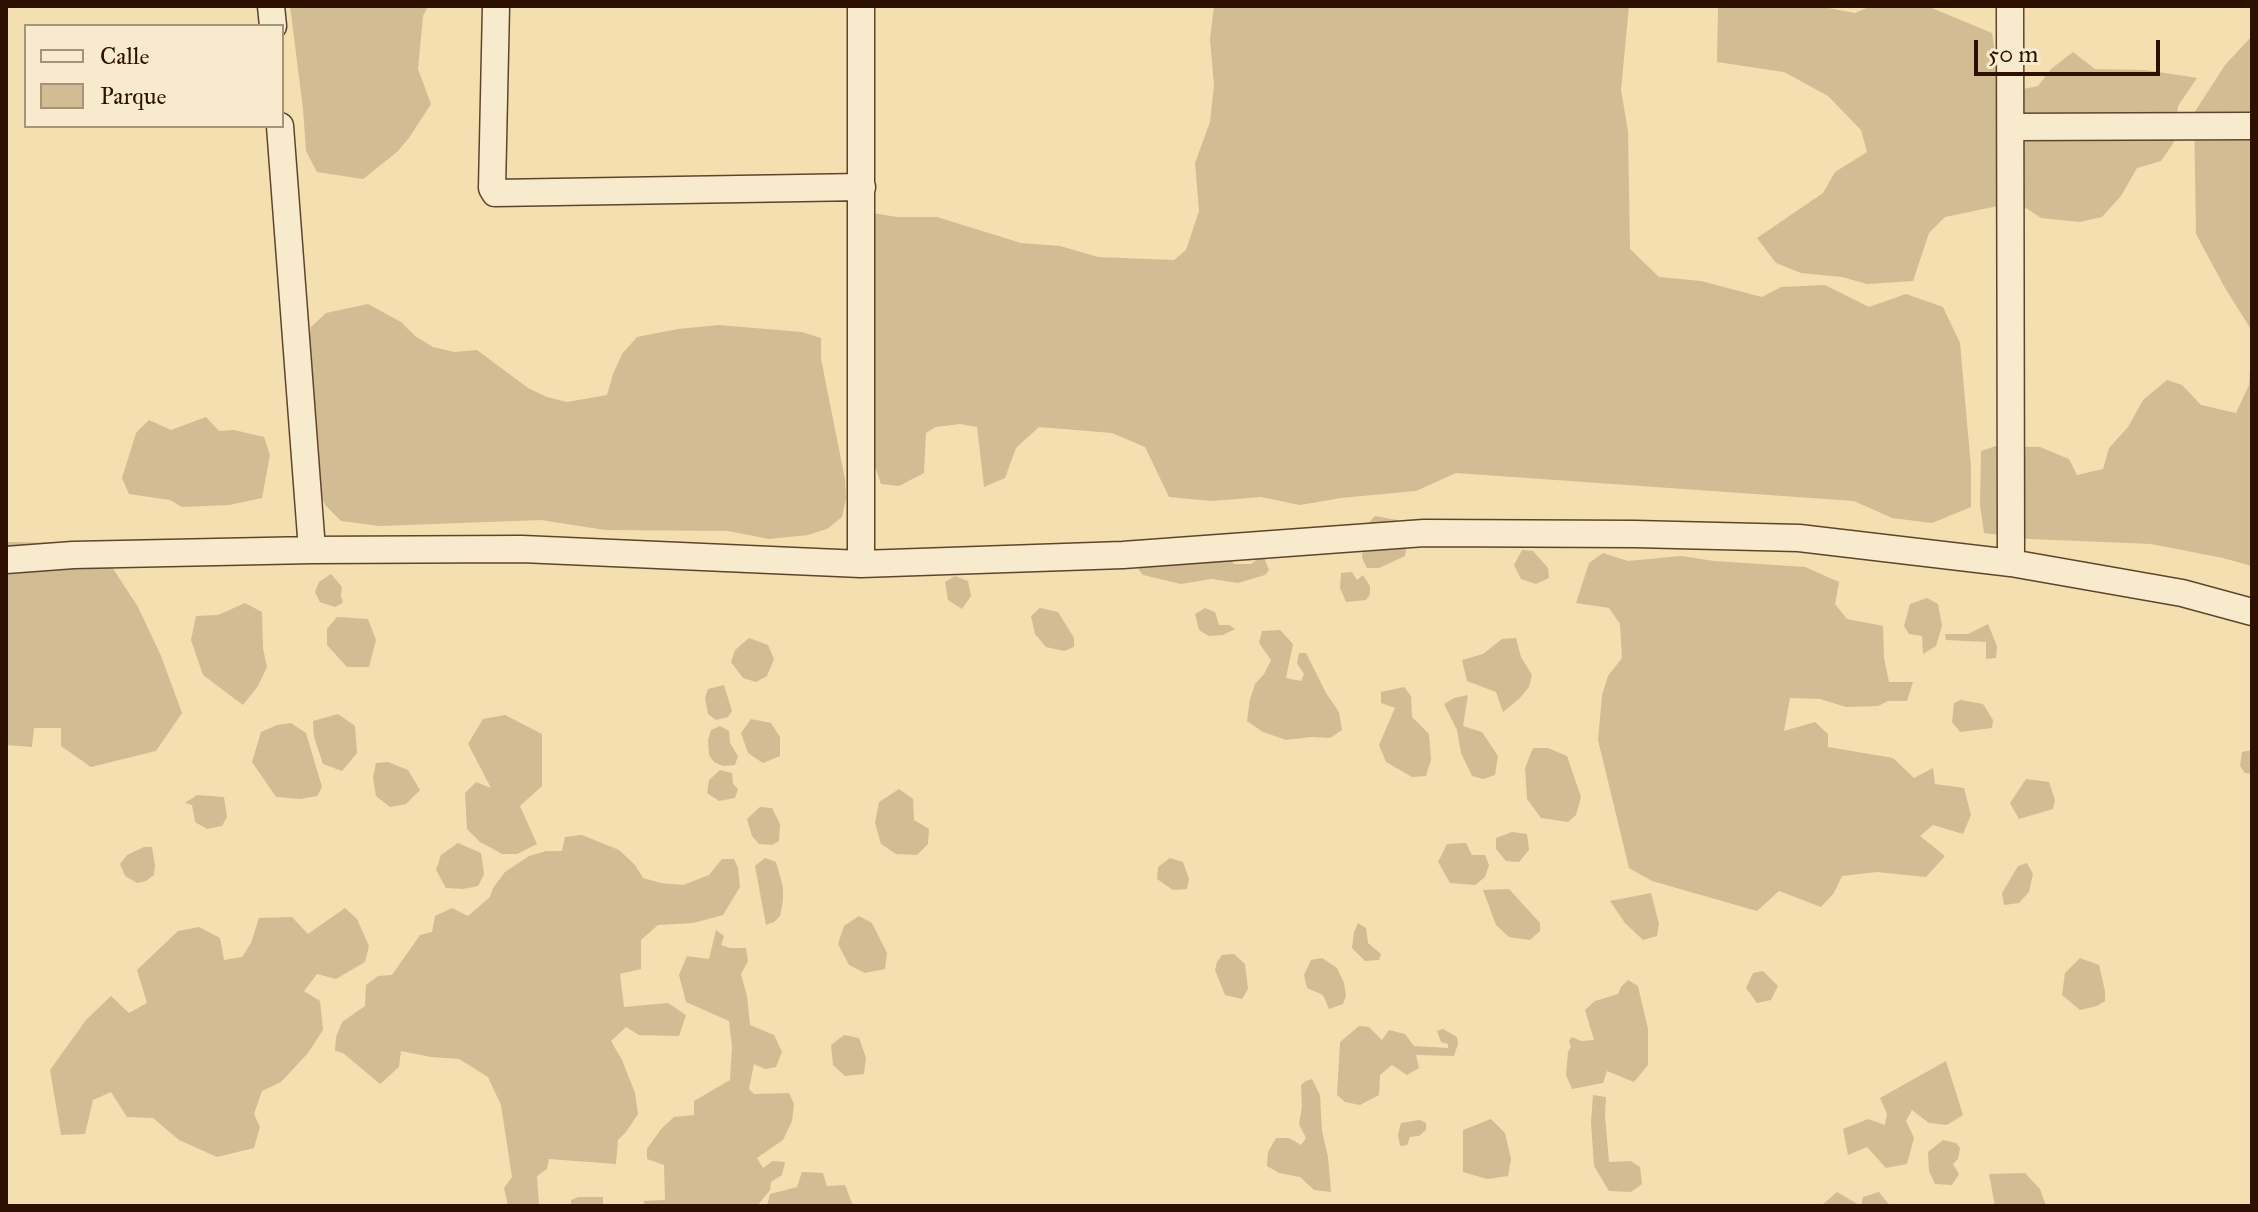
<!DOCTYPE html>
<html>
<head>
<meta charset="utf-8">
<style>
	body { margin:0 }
	#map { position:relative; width:2258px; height:1212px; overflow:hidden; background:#f4dfb1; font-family:"IM FELL Great Primer",serif }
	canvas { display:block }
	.frame { position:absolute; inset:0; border:8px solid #2d1000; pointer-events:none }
	.legend { position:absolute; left:24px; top:24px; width:260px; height:104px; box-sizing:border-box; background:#f8eacc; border:2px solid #a7937a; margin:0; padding:10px 14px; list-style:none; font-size:24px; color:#2d1000 }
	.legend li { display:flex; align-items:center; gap:16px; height:40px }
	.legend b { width:40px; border:2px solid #a7937a }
	.scale { position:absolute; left:1974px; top:40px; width:186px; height:36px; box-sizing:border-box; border:4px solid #2d1000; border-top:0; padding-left:10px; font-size:24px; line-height:28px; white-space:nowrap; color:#2d1000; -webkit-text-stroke:6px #f8eacc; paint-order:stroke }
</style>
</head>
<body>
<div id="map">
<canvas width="2258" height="1212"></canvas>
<div class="frame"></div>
<ul class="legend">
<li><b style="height:10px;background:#f8eacc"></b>Calle</li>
<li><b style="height:22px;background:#d2bc93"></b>Parque</li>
</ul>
<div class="scale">50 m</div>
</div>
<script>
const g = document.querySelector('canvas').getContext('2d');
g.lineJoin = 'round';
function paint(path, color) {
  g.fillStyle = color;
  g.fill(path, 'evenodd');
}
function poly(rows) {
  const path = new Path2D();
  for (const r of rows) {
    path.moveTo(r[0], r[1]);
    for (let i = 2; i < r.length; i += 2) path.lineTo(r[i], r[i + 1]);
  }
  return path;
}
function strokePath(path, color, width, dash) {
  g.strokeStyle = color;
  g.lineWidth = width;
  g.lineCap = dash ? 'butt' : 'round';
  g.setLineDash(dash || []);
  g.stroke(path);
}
const green = poly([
	[290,6,428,6,423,16,418,69,431,104,409,138,397,152,363,179,317,172,306,151,303,109],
	[1214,6,1629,6,1621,90,1628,131,1630,249,1659,277,1701,281,1762,297,1781,287,1825,285,1869,307,1906,294,1943,307,1960,343,1971,467,1971,507,1932,523,1892,518,1854,501,1456,473,1416,491,1341,498,1300,505,1261,497,1212,501,1169,497,1145,447,1112,433,1039,427,1016,448,1005,478,984,487,977,427,960,424,936,427,926,433,924,473,899,486,881,484,867,443,872,213,897,217,937,217,1021,243,1060,246,1098,257,1174,260,1186,250,1199,211,1195,163,1210,122,1214,86,1210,39],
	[1718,6,1818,6,1855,13,1871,6,1927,6,1992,33,1999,79,2018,90,2038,86,2051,69,2073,52,2095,69,2146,70,2197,78,2178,106,2176,139,2161,161,2137,168,2121,196,2102,217,2080,222,2041,218,2017,202,1945,217,1929,233,1913,281,1867,284,1842,277,1801,273,1776,263,1757,238,1823,193,1835,172,1867,152,1861,130,1828,96,1784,72,1717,62],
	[2252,36,2252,331,2225,288,2196,234,2194,113,2225,65],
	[368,304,401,322,415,336,433,347,454,352,477,350,528,388,547,397,567,402,607,395,613,374,622,354,637,337,678,329,719,325,802,332,821,338,821,358,825,379,845,479,846,498,842,517,827,529,808,535,769,539,728,531,605,530,541,520,380,526,341,521,325,505,316,484,307,349,311,327,326,313],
	[2252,338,2252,566,2223,558,2151,544,2030,539,1984,533,1980,505,1981,451,1996,446,2040,447,2069,459,2077,475,2103,469,2109,448,2128,427,2143,400,2167,380,2182,385,2201,405,2236,413,2249,385],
	[206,417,219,431,234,430,264,437,270,455,262,498,229,505,182,507,170,500,129,494,122,478,136,433,149,420,171,430],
	[1375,516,1397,520,1408,537,1405,556,1379,568,1367,568,1362,558,1364,528],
	[6,542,74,543,110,564,138,607,161,656,182,713,156,751,91,767,61,746,61,728,34,728,32,747,6,745],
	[1223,548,1234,564,1251,564,1263,555,1269,570,1265,575,1238,583,1211,579,1181,584,1143,575,1139,570,1139,557],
	[1522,550,1533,551,1548,568,1549,578,1536,584,1521,579,1514,565],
	[1603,553,1628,561,1681,556,1714,561,1805,567,1839,582,1835,604,1847,619,1883,626,1884,658,1889,682,1913,682,1907,701,1888,701,1878,706,1846,707,1820,699,1790,698,1784,731,1815,722,1828,734,1828,747,1893,758,1914,778,1933,768,1935,784,1964,788,1971,815,1963,834,1933,825,1920,836,1945,856,1926,877,1877,872,1842,876,1834,893,1821,907,1779,891,1757,911,1652,881,1629,868,1598,740,1602,695,1608,676,1622,658,1620,624,1609,608,1576,603,1589,563],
	[1352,572,1357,580,1363,575,1370,586,1370,594,1366,600,1346,602,1340,588,1341,573],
	[331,574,342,587,341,596,343,603,335,607,320,602,315,592,319,582],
	[955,576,968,581,971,596,962,609,948,600,945,582],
	[1927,598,1938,604,1942,626,1936,646,1923,654,1922,636,1909,634,1904,626,1910,604],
	[245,603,262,612,263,648,267,667,258,686,243,705,203,675,191,640,196,616,218,615],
	[1040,608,1058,612,1074,638,1074,647,1064,651,1046,647,1035,634,1031,616],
	[1205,608,1215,612,1219,625,1229,625,1235,629,1223,635,1209,636,1199,630,1195,614],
	[337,617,368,619,376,640,369,667,347,667,327,645,327,629],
	[1988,624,1997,646,1996,658,1986,659,1986,642,1946,640,1945,634,1968,634],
	[1280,630,1293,644,1286,678,1301,681,1304,674,1297,663,1299,653,1306,653,1326,693,1339,712,1342,730,1330,738,1311,737,1286,740,1263,732,1247,721,1250,699,1255,684,1264,674,1271,660,1259,643,1262,631],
	[749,638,768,645,774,659,767,676,756,682,743,678,731,662,735,650],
	[1516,638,1521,657,1532,675,1529,687,1519,699,1503,712,1496,692,1467,681,1462,660,1483,654,1502,639],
	[724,685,732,711,728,717,716,720,708,714,705,698,708,689],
	[1404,687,1411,696,1412,717,1429,734,1431,760,1426,776,1412,777,1386,762,1379,745,1395,708,1381,703,1381,692],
	[1468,695,1463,726,1482,732,1498,756,1495,775,1483,779,1472,776,1461,753,1457,730,1444,704,1454,698],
	[1961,700,1983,704,1993,720,1992,728,1960,732,1952,722,1954,703],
	[338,714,355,726,357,753,342,771,323,764,314,737,313,721],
	[505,715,542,734,542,786,520,806,537,844,517,854,502,854,480,842,467,829,465,793,476,782,491,788,468,744,483,719],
	[751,719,771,723,780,737,780,756,763,763,748,753,741,733],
	[291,723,306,733,322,787,317,796,301,799,276,797,252,762,261,732,277,725],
	[720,726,729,731,730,743,738,756,735,765,723,766,714,762,709,755,708,740,711,730],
	[1533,748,1548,748,1567,756,1581,797,1576,815,1568,822,1541,818,1527,799,1525,768],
	[2252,750,2252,774,2245,773,2240,766,2242,752],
	[388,762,408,770,420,790,406,804,390,807,376,796,373,778,376,763],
	[720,770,732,773,733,784,738,789,735,798,719,801,707,793,709,780],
	[2026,779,2049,782,2055,800,2053,809,2019,819,2010,803],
	[899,789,913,799,914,820,929,829,928,844,917,855,896,854,881,844,875,823,879,802],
	[197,795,224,797,227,817,222,826,207,829,195,822,192,805,185,803],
	[760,807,772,808,780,824,779,841,772,845,759,844,752,836,747,819],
	[1512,832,1527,834,1529,850,1519,862,1506,861,1496,849,1496,838],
	[582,835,619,850,635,865,643,878,661,883,683,885,709,875,722,859,734,859,738,868,740,887,723,915,693,923,658,925,641,940,641,969,620,974,624,1007,668,1003,686,1015,679,1036,639,1035,626,1027,611,1041,622,1060,635,1093,638,1114,626,1132,618,1140,616,1164,549,1159,547,1169,537,1176,539,1206,508,1206,504,1188,512,1177,501,1105,488,1077,459,1059,431,1057,401,1051,399,1067,380,1084,343,1053,335,1051,336,1037,342,1022,365,1006,366,985,378,976,392,975,420,935,432,932,435,916,452,908,468,916,490,897,493,888,505,872,529,856,546,851,562,851,565,837],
	[458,843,481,853,484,874,478,886,463,889,446,888,436,870,441,855],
	[1466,843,1472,855,1485,855,1489,865,1485,877,1475,885,1450,883,1438,862,1447,844],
	[144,847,152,847,155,865,154,875,146,881,137,883,125,876,120,864,127,855],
	[765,858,776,862,783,887,783,900,780,916,774,922,766,925,755,866],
	[1170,858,1183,862,1189,879,1187,889,1173,890,1157,879,1158,867],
	[2027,863,2033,874,2029,892,2019,903,2004,905,2002,893,2018,866],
	[1509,889,1540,923,1540,931,1530,940,1509,937,1496,925,1483,890],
	[1651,893,1659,924,1657,936,1643,940,1625,923,1610,901],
	[345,908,357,919,369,946,365,962,336,979,317,974,304,991,320,1001,323,1030,308,1053,281,1082,262,1091,254,1114,260,1127,254,1148,217,1157,179,1140,153,1118,127,1117,111,1092,93,1100,85,1134,61,1135,50,1070,86,1020,111,996,129,1013,147,1003,137,970,178,931,199,927,220,938,224,960,242,957,251,943,259,918,292,917,308,934],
	[859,916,872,923,887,953,885,969,865,973,849,965,838,944,844,926],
	[1358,923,1366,928,1368,943,1381,954,1379,960,1365,961,1352,948,1354,932],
	[716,930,724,936,721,945,730,948,746,948,748,961,741,974,747,996,750,1025,774,1035,782,1052,776,1067,765,1069,754,1064,749,1089,754,1094,789,1093,794,1104,792,1121,783,1140,757,1158,763,1168,773,1161,785,1162,782,1175,771,1182,770,1190,757,1206,646,1206,643,1201,665,1200,664,1165,647,1159,647,1149,661,1129,674,1117,694,1115,694,1101,730,1080,732,1047,729,1021,686,1002,679,975,687,956,709,959],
	[1234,954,1245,964,1248,989,1242,999,1225,995,1215,970,1217,962,1222,955],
	[1322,958,1337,968,1344,983,1346,996,1343,1004,1329,1009,1323,995,1307,988,1304,975,1311,960],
	[2080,958,2099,965,2105,991,2105,1001,2097,1006,2080,1010,2062,995,2065,973],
	[1763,971,1778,986,1771,1000,1757,1003,1746,988,1753,973],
	[1628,980,1638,986,1648,1029,1648,1065,1634,1082,1607,1071,1603,1083,1572,1089,1566,1075,1568,1052,1571,1047,1569,1041,1572,1037,1581,1041,1594,1040,1585,1010,1595,1001,1618,994,1621,987],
	[1359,1026,1369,1027,1382,1040,1389,1030,1405,1034,1414,1046,1448,1048,1448,1044,1441,1042,1437,1031,1443,1029,1457,1037,1458,1044,1454,1056,1416,1055,1419,1068,1407,1075,1392,1065,1380,1075,1379,1095,1360,1105,1345,1102,1337,1095,1340,1042],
	[844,1035,859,1038,866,1058,864,1074,845,1076,833,1065,831,1045],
	[1946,1061,1963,1115,1947,1125,1929,1123,1912,1110,1906,1121,1914,1138,1907,1164,1886,1168,1867,1147,1848,1155,1843,1129,1868,1119,1885,1125,1887,1114,1880,1098],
	[1312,1079,1320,1095,1322,1131,1328,1157,1331,1192,1314,1190,1300,1177,1279,1173,1267,1166,1268,1152,1276,1138,1289,1138,1301,1145,1306,1138,1299,1124,1302,1107,1301,1085,1306,1081],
	[1593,1095,1606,1097,1605,1115,1609,1162,1631,1161,1640,1167,1642,1184,1631,1192,1609,1191,1594,1166,1591,1122],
	[1491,1119,1505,1133,1511,1159,1508,1176,1487,1179,1463,1172,1463,1130],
	[1420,1120,1426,1123,1426,1130,1419,1136,1410,1137,1407,1145,1400,1146,1398,1135,1401,1123],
	[1943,1140,1956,1143,1960,1148,1958,1159,1953,1164,1959,1174,1952,1185,1935,1184,1929,1171,1928,1152],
	[802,1172,823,1173,827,1186,845,1185,853,1206,767,1206,770,1194,797,1187],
	[2025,1173,2040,1189,2046,1206,1995,1206,1989,1174],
	[1837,1192,1861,1206,1863,1197,1879,1192,1890,1206,1821,1206],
	[578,1197,603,1197,603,1203,601,1206,571,1206,571,1200]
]);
const street = poly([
	[271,6,273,26],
	[496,6,492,188,495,193,862,187],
	[2010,6,2011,563],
	[280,126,312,550],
	[2011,127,2252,126],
	[6,560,73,555,312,550,522,549,861,564,1123,555,1424,533,1635,534,1799,538,2011,563,2182,593,2252,612],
	[861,564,861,6]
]);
paint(green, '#d2bc93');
strokePath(street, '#5f442c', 29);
strokePath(street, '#f8eacc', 26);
</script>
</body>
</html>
